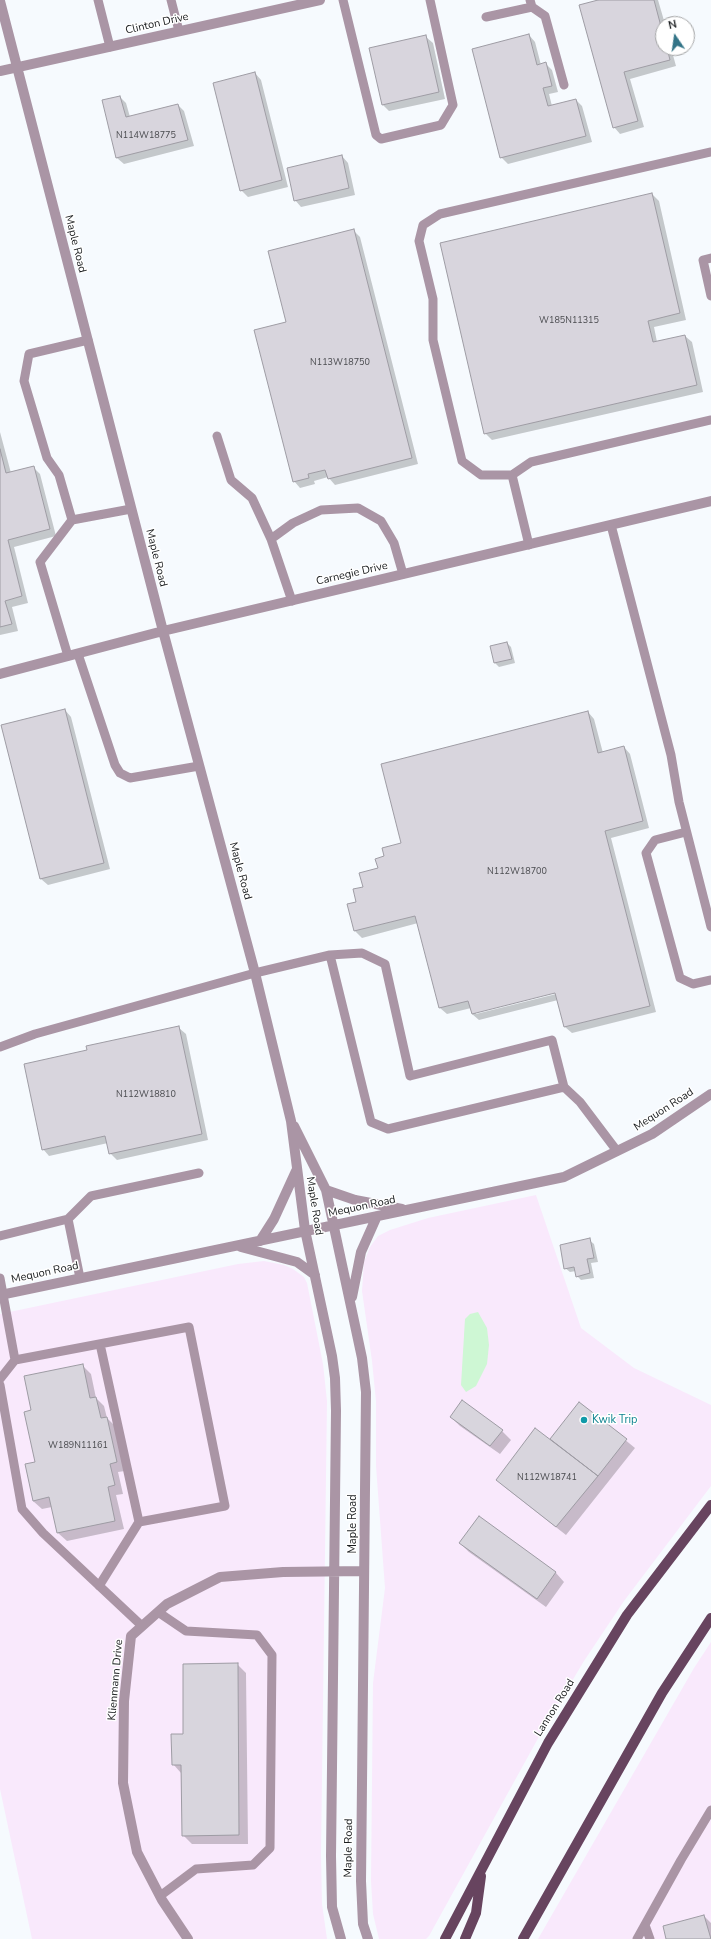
<!DOCTYPE html>
<html>
<head>
<meta charset="utf-8">
<style>
	body { margin:0 }
	#map { position:relative; width:711px; height:1939px; overflow:hidden; background:#f6fafe; font-family:"Nunito Sans",sans-serif }
	canvas { display:block }
	.north { position:absolute; left:655px; top:16px; width:40px; height:40px; box-sizing:border-box; background:#fff; border:1px solid #a3a4a5; border-radius:50%; rotate:347deg; font-size:11px; font-weight:700; line-height:16px; text-align:center; color:#191c1e }
	.north::after { content:''; display:block; margin:auto; width:14px; height:18px; background:#337487; clip-path:polygon(50% 0,100% 100%,50% 72%,0 100%) }
</style>
</head>
<body>
<div id="map">
<canvas width="711" height="1939"></canvas>
<div class="north">N</div>
</div>
<script>
const g = document.querySelector('canvas').getContext('2d');
g.lineJoin = 'round';
function paint(path, color) {
  g.fillStyle = color;
  g.fill(path, 'evenodd');
}
function poly(rows) {
  const path = new Path2D();
  for (const r of rows) {
    path.moveTo(r[0], r[1]);
    for (let i = 2; i < r.length; i += 2) path.lineTo(r[i], r[i + 1]);
  }
  return path;
}
function strokePath(path, color, width, dash) {
  g.strokeStyle = color;
  g.lineWidth = width;
  g.lineCap = dash ? 'butt' : 'round';
  g.setLineDash(dash || []);
  g.stroke(path);
}
function write(font, color, halo, rows, align = 'center') {
  g.font = font + ' "Nunito Sans",sans-serif';
  g.lineWidth = 3;
  g.setLineDash([]);
  g.textBaseline = 'middle';
  g.strokeStyle = halo;
  g.fillStyle = color;
  for (const [text, x, y, turn = 0] of rows) {
    g.save();
    g.translate(x, y);
    g.rotate((+turn || 0) * Math.PI / 180);
    g.textAlign = isNaN(turn) ? turn : align;
    if (halo) g.strokeText(text, 0, 0);
    g.fillText(text, 0, 0);
    g.restore();
  }
}
const commercial = poly([
	[536,1195,581,1328,634,1368,711,1405,711,1486,624,1601,584,1661,541,1733,429,1936,426,1939,379,1939,373,1914,371,1881,373,1683,385,1588,376,1466,376,1401,372,1361,362,1291,364,1262,370,1247,378,1236,390,1230,428,1218],
	[264,1261,284,1265,293,1269,304,1277,307,1283,323,1364,327,1401,321,1854,322,1904,327,1939,32,1939,0,1789,0,1314,238,1264],
	[711,1642,711,1939,538,1939,694,1668]
]);
const green = poly([
	[478,1312,487,1328,489,1345,487,1364,476,1386,466,1392,461,1385,465,1319,470,1314]
]);
const shadow = poly([
	[601,0,658,0,665,24,663,24,663,48,671,48,676,66,630,79,644,127,620,134,614,127],
	[529,35,535,42,541,65,546,64,552,70,558,92,549,94,552,106,576,100,582,106,592,142,508,164,501,157],
	[426,37,433,43,445,99,389,111,383,105],
	[255,73,261,80,288,187,248,197,241,190],
	[120,97,126,103,130,117,178,105,184,111,194,146,124,164,117,158],
	[342,156,348,163,355,195,301,207,295,200],
	[652,194,659,201,686,320,654,327,657,342,685,336,692,342,703,392,492,440,485,433],
	[354,231,360,237,418,464,335,485,328,477,314,481,315,484,300,488,294,481],
	[0,432,11,473,33,467,40,474,56,536,14,547,28,603,12,607,18,631,0,635],
	[507,643,511,647,515,663,499,667,495,663],
	[65,710,71,717,110,869,48,885,41,879,2,726],
	[588,712,594,719,603,753,624,747,630,754,649,828,611,838,656,1012,572,1033,565,1027,558,1000,479,1020,472,1014,471,1008,447,1014,440,1008,418,923,362,938,355,931,349,905,357,902,364,887,379,869,386,857],
	[560,991,560,993,476,1014,476,1012],
	[179,1028,186,1034,208,1140,117,1160,110,1153,108,1143,49,1156,43,1149,88,1051],
	[589,1240,594,1244,598,1262,591,1263,594,1278,581,1280,577,1276,576,1271,570,1272,565,1268],
	[82,1365,91,1374,96,1398,104,1406,107,1418,116,1427,125,1471,118,1472,123,1494,116,1495,124,1529,67,1541,58,1533,52,1507,42,1509,33,1501,36,1462,32,1411],
	[462,1402,502,1431,511,1440,500,1454,460,1426,451,1417],
	[580,1403,635,1448,566,1535,506,1488,550,1440],
	[479,1517,556,1573,564,1582,546,1607,469,1552,460,1543],
	[237,1664,246,1673,248,1844,192,1844,183,1835,181,1773,173,1764,184,1735],
	[704,1916,711,1923,711,1939,667,1939]
]);
const building = poly([
	[598,0,654,0,663,34,663,48,667,48,670,60,624,72,638,121,613,128,579,5,598,0],
	[529,34,537,65,546,62,552,86,543,88,548,106,576,99,586,136,500,158,472,49,529,34],
	[426,35,439,92,382,105,369,48,426,35],
	[255,72,282,180,240,191,213,83,255,72],
	[120,96,126,117,178,104,188,140,116,158,102,100,120,96],
	[342,155,349,188,294,201,287,168,342,155],
	[652,193,680,313,648,321,653,342,685,335,697,385,484,434,440,243,652,193],
	[354,229,412,458,328,479,325,470,308,474,309,478,293,482,254,330,286,322,268,251,354,229],
	[0,449,6,473,34,466,50,529,8,540,22,596,5,601,12,624,0,627,0,449],
	[507,642,512,659,494,663,490,646,507,642],
	[65,709,104,863,40,879,1,725,65,709],
	[588,711,598,753,624,746,643,821,605,831,650,1006,564,1027,555,993,472,1014,468,1001,439,1008,415,916,354,931,347,904,356,902,353,889,363,887,359,873,378,868,375,859,384,856,382,848,401,843,381,764,588,711],
	[179,1026,202,1134,109,1154,105,1136,42,1150,24,1064,87,1050,86,1046,179,1026],
	[590,1238,594,1258,587,1259,590,1273,576,1277,574,1267,564,1269,560,1245,590,1238],
	[83,1364,90,1398,96,1397,101,1418,107,1417,117,1462,110,1464,115,1485,108,1487,115,1521,57,1533,49,1497,33,1501,25,1464,35,1462,24,1412,31,1410,24,1376,83,1364],
	[462,1400,503,1430,490,1446,450,1417,462,1400],
	[579,1402,627,1439,598,1476,550,1439,579,1402],
	[535,1428,598,1476,556,1527,496,1480,535,1428],
	[479,1516,556,1572,537,1599,459,1543,479,1516],
	[238,1663,239,1835,182,1836,181,1765,172,1765,171,1734,183,1734,183,1664,238,1663],
	[704,1915,711,1939,666,1939,663,1926,704,1915]
]);
const service = poly([
	[98,0,110,47],
	[171,0,179,31],
	[343,0,376,135,381,139,441,125,453,105,430,0],
	[532,7,545,16,564,85],
	[486,17,532,7,530,0],
	[711,258,703,260,711,296],
	[217,436,231,480,252,498,271,539,292,601],
	[512,475,531,462,711,420],
	[72,520,131,509],
	[611,525,671,755,679,802,711,927],
	[271,539,293,523,321,510,358,508,381,521,394,543,403,574],
	[529,545,512,475,481,475,462,461,433,340,433,299,419,241,423,225,440,214,711,152],
	[78,654,115,765,120,773,130,778,199,766],
	[68,656,40,562,72,520,59,475,47,458,24,381,29,354,88,340],
	[686,832,655,840,646,853,680,978,693,984,711,980],
	[330,955,371,1122,388,1129,564,1087,580,1102,617,1151],
	[0,1047,35,1034,255,973,330,955,362,953,385,964,410,1076,552,1040,564,1087],
	[68,1219,91,1196,199,1173],
	[0,1236,68,1219,80,1278],
	[0,1278,15,1360,0,1379],
	[100,1344,139,1522],
	[15,1360,189,1327,225,1506,139,1522,99,1586],
	[0,1385,22,1509,43,1533,142,1626],
	[158,1612,186,1631,257,1635,272,1655,270,1848,253,1865,196,1869,160,1896],
	[645,1925,650,1939],
	[637,1939,681,1860,711,1810]
]);
const minor = poly([
	[0,1,163,631,255,973,291,1121,305,1230,332,1356,335,1378,336,1411,331,1856,332,1907,341,1939],
	[0,71,320,0],
	[0,674,163,631,711,501],
	[294,1126,326,1190,362,1358,366,1392,361,1881,363,1924,368,1939],
	[326,1190,355,1200,402,1209],
	[260,1241,274,1219,296,1171],
	[241,1247,297,1262,315,1275],
	[0,1295,564,1177,652,1134,711,1094],
	[352,1297,361,1252,377,1216],
	[188,1939,162,1900,137,1852,123,1783,124,1701,131,1636,167,1604,220,1577,283,1572,364,1571]
]);
const primary = poly([
	[445,1939,548,1743,627,1615,711,1505],
	[465,1939,476,1913,481,1876],
	[523,1939,662,1693,711,1618]
]);
const markers = [
	[584,1420,4,"#0f9aa8"]
];
const numberNames = [
	["N114W18775",146,136],
	["W185N11315",569,321],
	["N113W18750",340,363],
	["N112W18700",517,872],
	["N112W18810",146,1095],
	["W189N11161",78,1446],
	["N112W18741",547,1478]
];
const streetNames = [
	["Clinton Drive",157,24,-13],
	["Maple Road",75,244,76],
	["Maple Road",156,558,76],
	["Carnegie Drive",352,574,-13],
	["Maple Road",240,871,75],
	["Mequon Road",664,1110,-33],
	["Maple Road",314,1206,81],
	["Mequon Road",362,1207,-12],
	["Mequon Road",45,1273,-12],
	["Maple Road",353,1524,-90],
	["Klienmann Drive",116,1680,-85],
	["Lannon Road",555,1708,-58],
	["Maple Road",349,1848,-89]
];
const cultureNames = [
	["Kwik Trip",592,1420]
];
paint(commercial, '#f9e9fc');
paint(green, '#cef7d4');
paint(shadow, '#0003');
paint(building, '#d8d5dd');
strokePath(building, '#9e9ca4', 1);
strokePath(service, '#aa95a5', 9);
strokePath(minor, '#aa95a5', 10);
strokePath(primary, '#67445f', 10);
for (const [x, y, r, color] of markers) {
  const dot = new Path2D();
  dot.arc(x, y, r, 0, 2 * Math.PI);
  g.fillStyle = color;
  g.fill(dot);
  strokePath(dot, '#fff', 1.5);
}
write('9px', '#494a4e', null, numberNames);
write('11px', '#191c1e', '#fff', streetNames);
write('11px', '#0d838f', '#fff', cultureNames, 'left');
</script>
</body>
</html>
